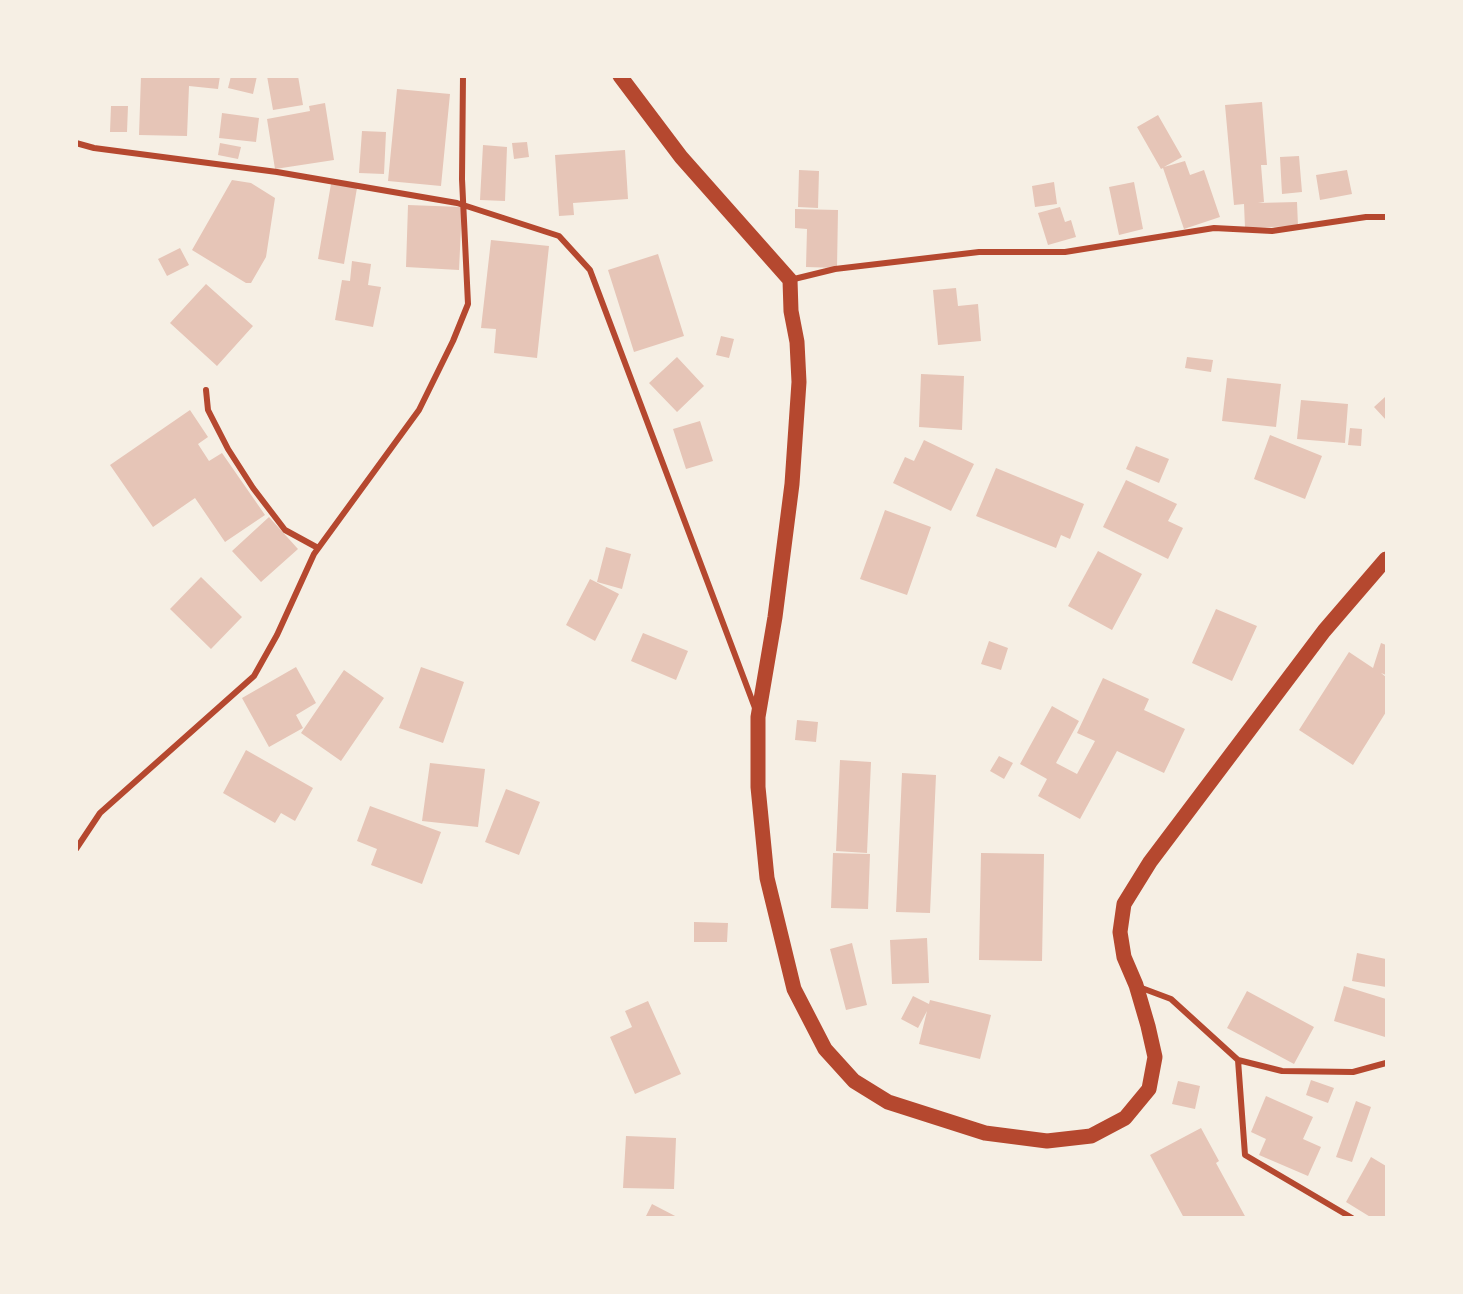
<!DOCTYPE html>
<html>
<head>
<meta charset="utf-8">
<style>
	body { margin:0 }
	#map { position:relative; width:1463px; height:1294px; overflow:hidden; background:#f6efe4; font-family:"PT Serif",serif }
	canvas { display:block }
	.frame { position:absolute; inset:0; border:78px solid #f6efe4; pointer-events:none }
</style>
</head>
<body>
<div id="map">
<canvas width="1463" height="1294"></canvas>
<div class="frame"></div>
</div>
<script>
const g = document.querySelector('canvas').getContext('2d');
g.lineJoin = 'round';
function paint(path, color) {
  g.fillStyle = color;
  g.fill(path, 'evenodd');
}
function poly(rows) {
  const path = new Path2D();
  for (const r of rows) {
    path.moveTo(r[0], r[1]);
    for (let i = 2; i < r.length; i += 2) path.lineTo(r[i], r[i + 1]);
  }
  return path;
}
function strokePath(path, color, width, dash) {
  g.strokeStyle = color;
  g.lineWidth = width;
  g.lineCap = dash ? 'butt' : 'round';
  g.setLineDash(dash || []);
  g.stroke(path);
}
const building = poly([
	[141,76,220,76,218,89,189,86,187,136,139,135],
	[231,76,257,76,253,94,228,88],
	[267,76,298,76,303,105,273,110],
	[397,89,450,94,441,186,388,181],
	[1262,102,1267,165,1261,165,1264,202,1258,203,1297,202,1298,226,1245,228,1244,204,1234,205,1225,105],
	[325,103,334,160,275,169,267,119,310,111,309,106],
	[111,106,128,106,127,132,110,132],
	[222,113,259,118,256,142,219,138],
	[1158,115,1182,157,1164,167,1185,161,1190,175,1204,170,1220,217,1184,229,1163,168,1161,169,1137,127],
	[362,131,386,132,384,174,359,173],
	[527,142,529,157,514,159,512,143],
	[220,143,241,147,238,159,218,155],
	[483,145,507,147,505,201,480,200],
	[625,150,628,199,573,203,574,215,559,216,555,155],
	[1299,156,1302,192,1282,194,1280,157],
	[799,170,819,171,818,208,798,207],
	[1347,170,1352,194,1320,200,1316,175],
	[232,180,251,183,275,198,266,257,251,283,246,283,192,250],
	[1054,182,1057,204,1035,207,1032,186],
	[1134,182,1143,229,1119,235,1109,187],
	[331,184,357,188,344,264,318,259],
	[408,205,462,207,459,270,406,267],
	[1060,207,1065,222,1071,220,1076,237,1048,245,1038,213],
	[795,209,838,210,837,268,806,267,807,229,795,228],
	[491,240,549,246,537,358,494,353,496,329,481,328],
	[180,248,189,265,167,276,158,259],
	[658,254,684,336,634,352,608,270],
	[352,261,371,264,368,285,381,287,373,327,335,320,342,280,350,281],
	[206,284,253,326,217,366,170,323],
	[956,288,958,306,978,304,981,341,938,345,933,290],
	[721,336,734,339,729,358,716,355],
	[677,357,704,386,677,412,649,383],
	[1187,357,1213,360,1211,372,1185,368],
	[921,374,964,376,962,430,919,427],
	[1227,378,1281,384,1276,427,1222,421],
	[1385,397,1386,400,1386,420,1374,407],
	[1301,400,1348,404,1345,443,1297,439],
	[190,410,208,437,198,444,209,461,222,453,265,515,225,542,195,498,153,527,110,465],
	[700,421,713,461,686,469,673,429],
	[1350,428,1362,429,1361,446,1348,445],
	[1270,435,1322,456,1305,499,1254,479],
	[924,440,974,464,951,511,893,483,905,457,914,461],
	[1136,446,1169,459,1159,483,1126,469],
	[996,468,1084,504,1070,539,1061,535,1056,548,976,516],
	[1126,480,1177,504,1168,521,1183,528,1168,559,1103,527],
	[885,510,931,527,907,595,860,579],
	[269,517,298,549,261,582,232,551],
	[606,547,631,554,622,589,597,582],
	[1098,551,1142,574,1112,630,1068,606],
	[201,577,242,617,211,649,170,609],
	[590,579,619,594,595,641,566,625],
	[1216,609,1257,626,1232,681,1192,663],
	[643,633,688,651,676,680,631,661],
	[989,641,1008,648,1001,670,981,664],
	[1381,643,1386,645,1386,675,1381,673,1386,677,1386,712,1353,765,1299,730,1349,652,1373,668],
	[296,667,316,703,296,715,303,728,269,747,242,698],
	[421,667,464,682,443,743,399,728],
	[344,670,384,698,341,761,301,733],
	[1103,678,1149,699,1144,710,1185,729,1164,773,1117,751,1080,819,1038,796,1047,779,1020,764,1052,706,1079,721,1056,763,1077,774,1095,741,1077,733],
	[797,720,818,722,816,742,795,740],
	[246,750,313,788,295,821,281,813,275,823,223,793],
	[999,756,1013,763,1004,779,990,771],
	[840,760,871,762,867,853,836,851],
	[430,763,485,769,478,827,422,821],
	[902,773,936,775,930,913,896,912],
	[506,789,540,802,519,855,485,842],
	[370,806,441,832,422,884,371,865,377,849,357,841],
	[833,853,870,854,868,909,831,908],
	[981,853,1044,854,1042,961,979,960],
	[694,922,728,923,727,942,694,942],
	[927,938,929,983,892,984,890,940],
	[852,943,867,1005,846,1010,830,949],
	[1357,953,1386,959,1386,987,1352,981],
	[1344,986,1386,999,1385,1037,1334,1021],
	[1247,991,1314,1027,1294,1064,1227,1028],
	[913,996,929,1004,930,1000,991,1015,980,1059,919,1044,927,1011,918,1028,901,1019],
	[648,1001,681,1074,635,1094,610,1037,632,1027,625,1011],
	[1311,1080,1334,1088,1328,1103,1306,1095],
	[1178,1081,1200,1086,1195,1109,1172,1104],
	[1266,1096,1313,1117,1303,1139,1321,1147,1308,1176,1259,1155,1266,1139,1251,1132],
	[1356,1101,1371,1107,1352,1162,1336,1157],
	[1201,1128,1219,1161,1216,1163,1246,1218,1184,1218,1150,1155],
	[626,1136,676,1138,674,1189,623,1188],
	[1371,1157,1386,1166,1386,1218,1372,1218,1346,1202],
	[652,1204,679,1218,645,1218]
]);
const minor = poly([
	[76,143,94,148,277,172,457,203,559,236,590,270,755,708],
	[790,280,835,269,979,252,1065,252,1214,228,1272,231,1366,217,1386,217],
	[206,390,208,410,228,449,253,488,285,530,318,548],
	[76,849,100,813,254,676,277,635,314,554,419,410,453,341,468,304,462,179,463,76],
	[1139,987,1171,999,1238,1060,1245,1155,1352,1218],
	[1238,1060,1282,1071,1353,1072,1386,1063]
]);
const primary = poly([
	[620,76,681,157,790,280,791,311,797,342,799,382,792,484,775,617,758,717,758,787,767,878,794,989,825,1049,854,1081,888,1102,985,1133,1047,1141,1091,1136,1125,1118,1149,1089,1155,1057,1148,1026,1136,985,1124,957,1120,932,1124,904,1150,862,1324,631,1386,559]
]);
paint(building, '#e6c5b7');
strokePath(minor, '#b5482f', 6);
strokePath(primary, '#b5482f', 15);
</script>
</body>
</html>
